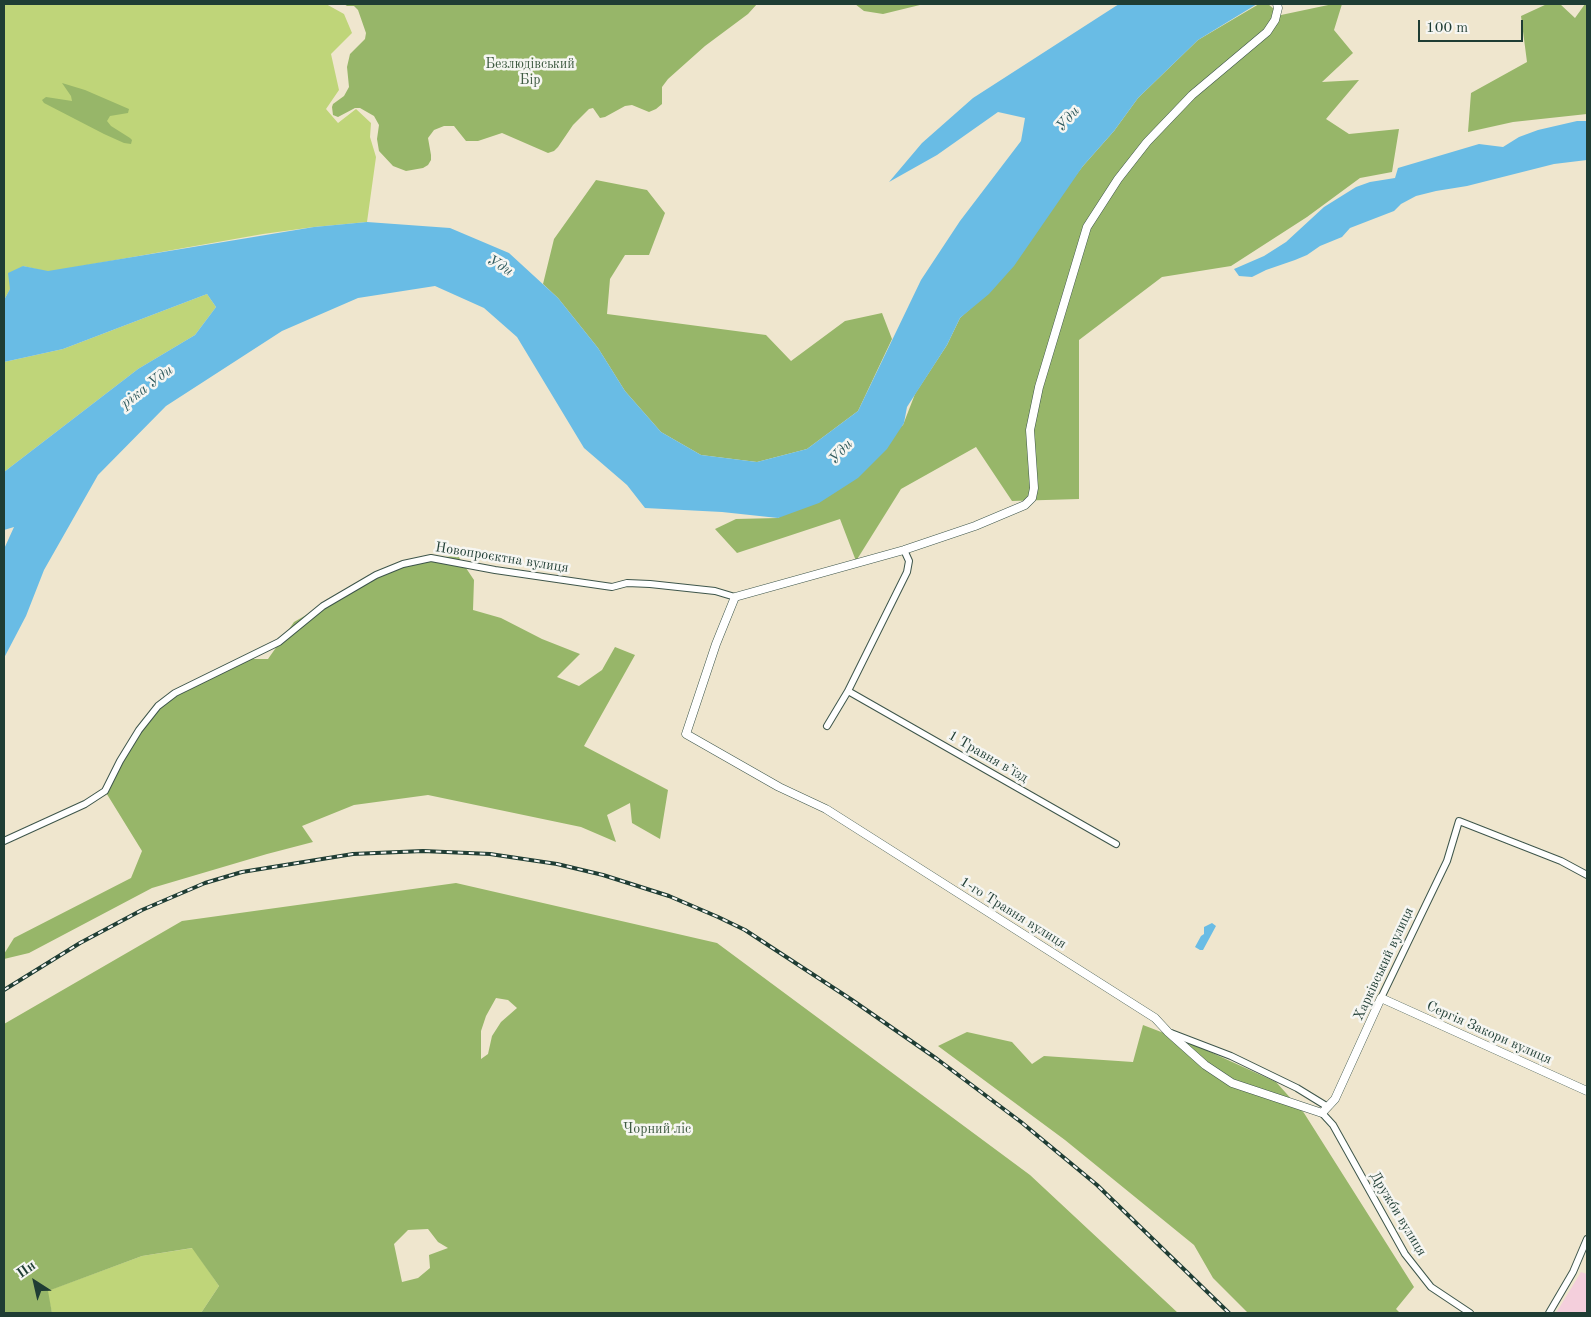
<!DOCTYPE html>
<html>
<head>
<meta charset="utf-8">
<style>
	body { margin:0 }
	#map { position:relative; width:1591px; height:1317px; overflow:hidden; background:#efe6ce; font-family:"Old Standard TT",serif }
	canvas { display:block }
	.frame { position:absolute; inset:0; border:5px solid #1f3d34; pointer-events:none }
	.north { position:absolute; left:10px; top:1257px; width:50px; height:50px; -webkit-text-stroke:4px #f6f6f2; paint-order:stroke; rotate:325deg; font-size:14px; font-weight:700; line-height:20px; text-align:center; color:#1f3d34 }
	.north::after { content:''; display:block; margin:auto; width:18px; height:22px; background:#1f3d34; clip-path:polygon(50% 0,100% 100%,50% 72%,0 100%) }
	.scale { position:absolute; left:1418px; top:20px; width:105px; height:22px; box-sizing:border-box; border:2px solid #1f3d34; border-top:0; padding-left:6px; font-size:15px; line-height:18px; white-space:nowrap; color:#1f3d34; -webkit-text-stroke:4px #f6f6f2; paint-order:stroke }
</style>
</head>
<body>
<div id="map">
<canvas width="1591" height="1317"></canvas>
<div class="frame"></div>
<div class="north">Пн</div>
<div class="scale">100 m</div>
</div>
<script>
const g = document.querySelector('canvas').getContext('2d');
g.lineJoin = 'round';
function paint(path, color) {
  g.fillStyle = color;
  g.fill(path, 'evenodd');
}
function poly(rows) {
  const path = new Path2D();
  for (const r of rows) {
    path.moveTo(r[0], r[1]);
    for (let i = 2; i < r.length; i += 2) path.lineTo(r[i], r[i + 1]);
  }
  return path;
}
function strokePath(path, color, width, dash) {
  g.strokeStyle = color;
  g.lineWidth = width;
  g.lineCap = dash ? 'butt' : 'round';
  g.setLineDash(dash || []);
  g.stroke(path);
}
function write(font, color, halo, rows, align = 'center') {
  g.font = font + ' "Old Standard TT",serif';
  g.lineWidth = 5;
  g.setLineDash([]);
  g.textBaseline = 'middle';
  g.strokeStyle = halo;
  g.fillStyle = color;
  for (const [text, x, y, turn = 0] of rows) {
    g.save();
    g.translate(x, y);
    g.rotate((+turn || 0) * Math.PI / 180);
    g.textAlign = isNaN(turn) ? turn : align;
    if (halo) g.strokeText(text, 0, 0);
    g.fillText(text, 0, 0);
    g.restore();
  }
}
const built = poly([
	[1581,1272,1587,1274,1587,1313,1556,1313]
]);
const green = poly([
	[4,4,326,4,344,14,352,33,331,54,339,90,326,109,338,123,356,109,371,123,370,137,376,157,367,222,314,227,263,234,48,272,23,266,4,300],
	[207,294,216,307,195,335,138,369,4,472,4,362,63,349],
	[193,1248,219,1286,201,1313,52,1313,47,1291,142,1256]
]);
const forest = poly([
	[344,4,757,4,748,14,705,46,668,79,662,87,662,104,656,109,649,112,632,105,625,106,605,117,600,118,593,108,589,109,573,125,558,147,554,151,548,153,502,133,478,141,466,141,454,126,444,126,434,130,428,138,431,155,431,160,428,165,423,168,406,171,393,166,379,151,377,139,379,125,374,116,360,108,355,108,338,117,333,115,332,107,333,104,344,96,349,87,347,67,350,54,365,39,366,33,358,10,354,6,347,6],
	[855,4,924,4,883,14,864,11],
	[1259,4,1268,4,1281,15,1333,4,1342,4,1334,30,1353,53,1322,82,1359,80,1326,119,1349,134,1399,129,1392,172,1360,178,1307,217,1231,266,1162,277,1079,340,1079,499,1012,501,976,447,901,489,856,561,840,519,737,553,715,529,736,519,778,518,903,425,915,394,947,345,960,318,971,308,1083,166,1114,131,1138,98,1198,40],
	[1547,4,1560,4,1575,18,1585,4,1587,4,1587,114,1513,122,1468,132,1471,93,1527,62,1521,16],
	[62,83,85,90,129,109,128,113,110,116,107,121,111,126,130,138,132,140,131,144,124,143,104,134,44,103,42,100,46,97,72,101,71,96],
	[596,180,647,190,665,213,649,255,625,255,610,279,607,314,766,335,791,361,845,321,882,313,892,339,858,411,807,449,757,462,701,455,661,432,625,391,598,348,558,298,543,284,554,239],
	[458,556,474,580,473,610,501,618,542,639,580,654,557,677,579,686,602,670,615,647,635,655,584,746,668,790,660,839,632,823,630,803,607,815,616,842,581,827,428,795,354,805,302,826,313,842,267,854,152,888,29,953,4,959,4,954,14,938,131,878,142,851,105,791,139,730,175,693,243,659,268,659,294,622,376,575,431,558],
	[456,883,717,943,1030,1175,1178,1313,201,1313,219,1286,192,1248,142,1256,48,1291,52,1313,4,1313,4,1024,182,921],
	[496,998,508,1000,517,1008,501,1022,492,1036,488,1054,481,1059,481,1031,486,1016],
	[428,1229,438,1242,448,1248,429,1255,430,1268,418,1278,402,1282,394,1244,408,1230],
	[1143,1025,1195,1045,1276,1082,1304,1113,1414,1287,1396,1309,1400,1313,1248,1313,1213,1278,1194,1245,1065,1140,938,1046,967,1032,1012,1042,1032,1064,1044,1056,1133,1062]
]);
const water = poly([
	[1119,4,1257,4,1198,40,1138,98,1114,131,1083,166,1014,266,989,294,960,318,947,345,907,407,904,423,887,449,858,478,819,503,778,518,722,512,645,508,627,485,584,448,517,337,484,308,435,286,358,298,282,331,166,406,98,475,44,570,26,616,4,658,4,549,14,527,4,530,4,472,138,369,195,335,216,307,207,294,63,349,4,362,4,300,10,289,8,273,23,266,48,271,314,227,367,222,450,228,509,253,558,298,598,348,625,391,661,432,701,455,757,462,807,449,858,411,921,280,960,221,1021,141,1025,118,998,112,937,155,889,182,922,143,973,98],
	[1577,121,1587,121,1587,160,1554,164,1467,186,1436,191,1416,196,1401,204,1394,211,1350,228,1342,237,1320,246,1307,255,1295,260,1266,270,1252,277,1239,276,1234,269,1264,256,1286,242,1324,207,1356,187,1370,182,1395,178,1398,168,1479,144,1503,147,1519,137,1538,130],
	[1212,923,1216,926,1203,950,1200,950,1195,947,1201,936,1204,934,1204,927]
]);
const minor = poly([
	[848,691,1116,844],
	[827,726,848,691,907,572,909,561,904,550],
	[4,841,85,804,105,791,120,761,139,730,158,706,175,693,279,642,323,606,376,575,403,564,431,558,495,570,612,587,627,583,650,584,715,591,735,597],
	[1381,998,1447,861,1459,821,1561,861,1587,875],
	[1171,1033,1231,1056,1297,1088,1328,1107],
	[1322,1113,1333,1125,1405,1254,1431,1287,1470,1313],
	[1549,1313,1573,1272,1587,1239]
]);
const tertiary = poly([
	[1277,4,1278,8,1275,20,1267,32,1192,95,1147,142,1118,179,1087,227,1039,387,1030,430,1034,488,1032,498,1025,505,975,526,904,550,735,597,716,644,686,734,779,787,826,809,1155,1018,1168,1032,1205,1065,1232,1083,1322,1113,1335,1099,1381,998,1587,1091]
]);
const rail = poly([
	[4,990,80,943,142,910,205,883,242,872,353,854,423,851,490,854,557,864,603,875,669,896,718,917,745,930,852,1000,937,1059,1021,1122,1097,1185,1229,1313]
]);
const parkNames = [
	["Безлюдівський",530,64],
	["Бір",530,80],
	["Чорний ліс",657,1129]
];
const streetNames = [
	["Новопроєктна вулиця",502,558,9],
	["1 Травня в’їзд",988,757,30],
	["1-го Травня вулиця",1013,913,32],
	["Харківський вулиця",1384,964,-65],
	["Сергія Закори вулиця",1489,1033,24],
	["Дружби вулиця",1398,1214,59]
];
const waterNames = [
	["Уди",1068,119,-50],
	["Уди",500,266,30],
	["ріка Уди",147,387,-37],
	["Уди",841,452,-48]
];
paint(built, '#f4cfdc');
paint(green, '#bfd579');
paint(forest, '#97b669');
paint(water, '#69bce5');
strokePath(minor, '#3e564b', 8);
strokePath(tertiary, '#3e564b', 9);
strokePath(minor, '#fff', 6);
strokePath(tertiary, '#fff', 8);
strokePath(rail, '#1f3d34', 4);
strokePath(rail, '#f6f6f2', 2, [5.5]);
write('14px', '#3f5b42', '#f6f6f2', parkNames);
write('14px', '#1f3d34', '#f6f6f2', streetNames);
write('italic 15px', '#325d60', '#f6f6f2', waterNames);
</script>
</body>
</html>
